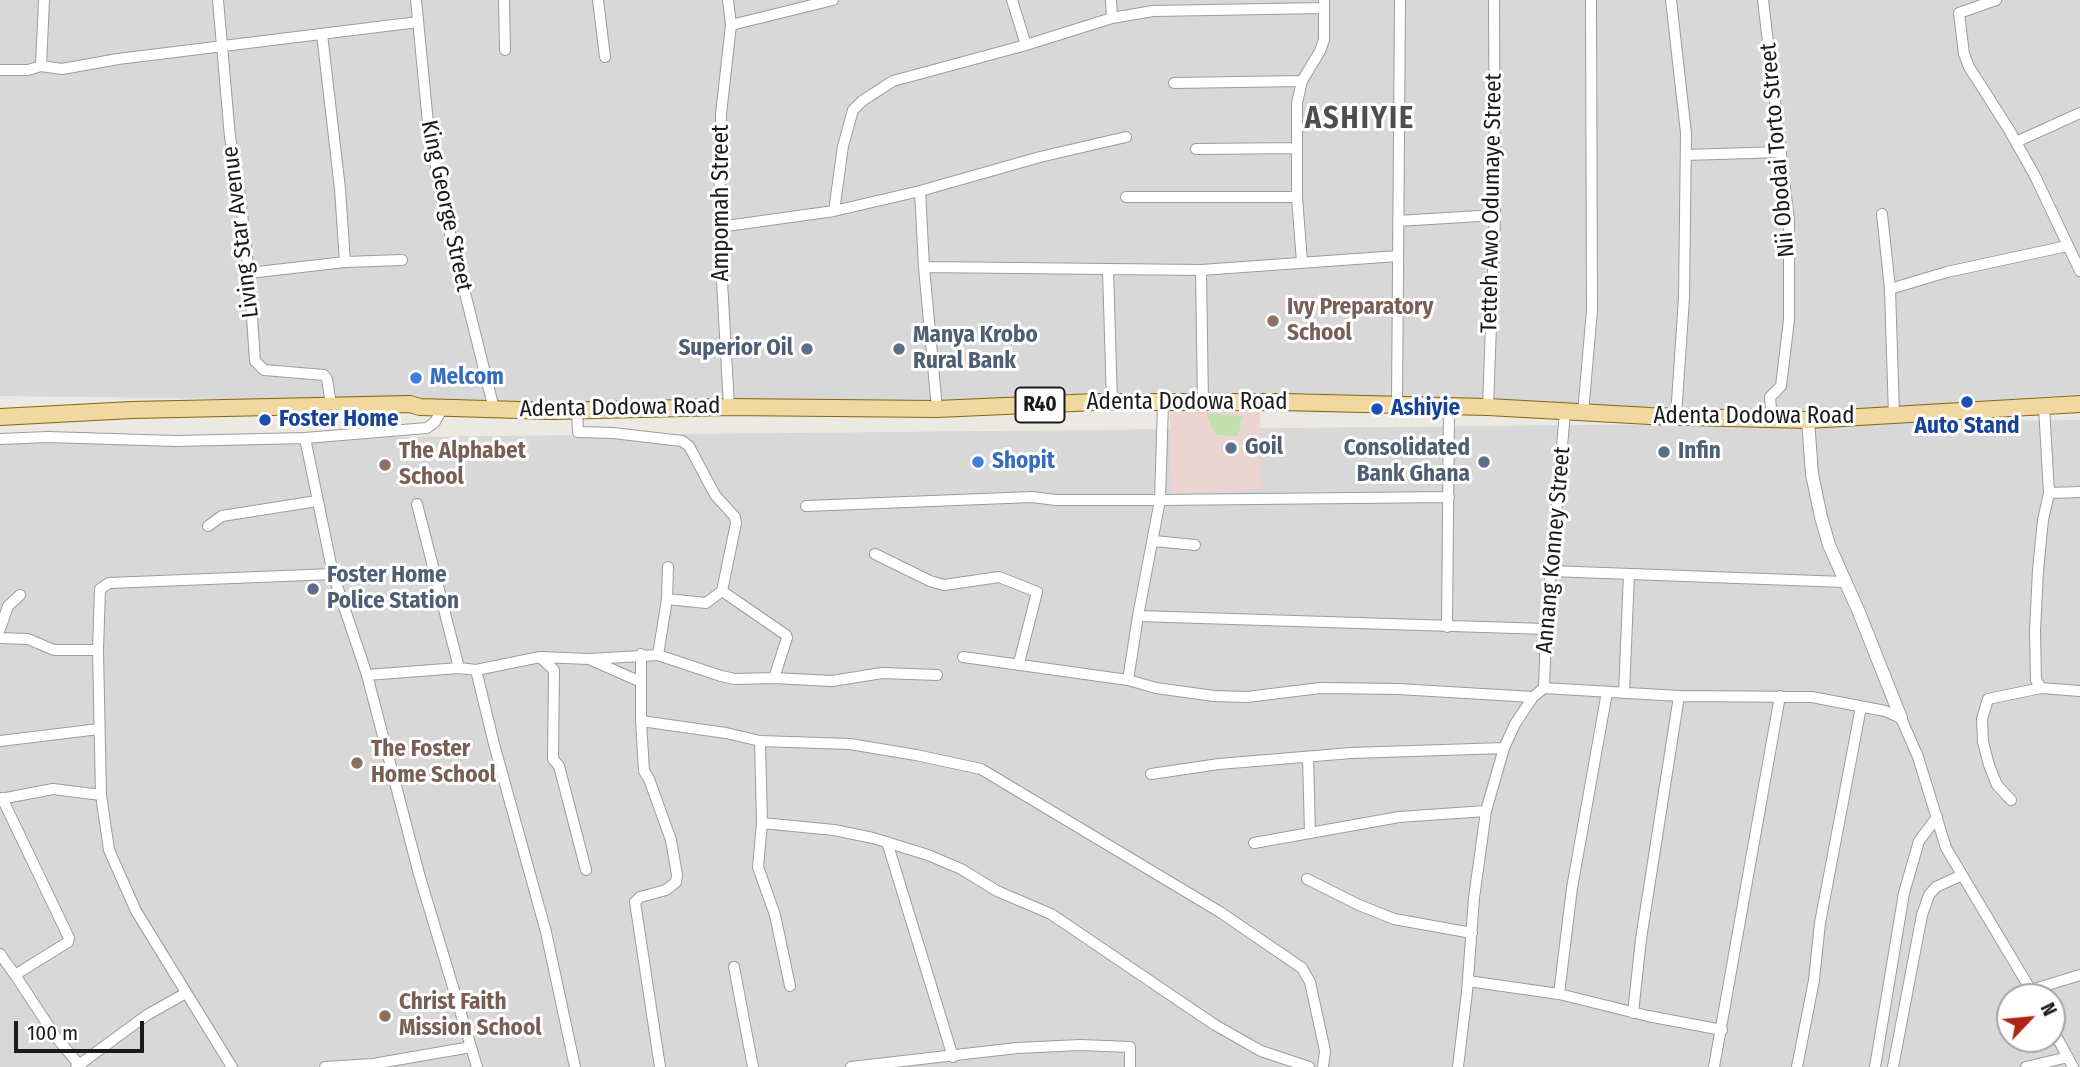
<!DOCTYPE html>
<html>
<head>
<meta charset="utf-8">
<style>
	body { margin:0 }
	#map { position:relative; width:2080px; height:1067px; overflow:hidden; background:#ebe9e1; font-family:"Fira Sans Condensed",sans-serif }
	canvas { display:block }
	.north { position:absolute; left:1996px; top:983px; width:70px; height:70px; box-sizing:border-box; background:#fff; border:2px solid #a4a4a4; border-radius:50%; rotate:64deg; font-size:19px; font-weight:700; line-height:28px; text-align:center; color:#1b1b1b }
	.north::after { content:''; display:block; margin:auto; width:24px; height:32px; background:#b12514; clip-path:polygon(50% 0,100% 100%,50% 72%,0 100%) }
	.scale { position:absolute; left:14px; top:1021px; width:130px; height:32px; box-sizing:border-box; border:4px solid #1b1b1b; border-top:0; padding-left:9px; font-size:21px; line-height:24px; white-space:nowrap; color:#1b1b1b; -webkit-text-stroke:5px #fff; paint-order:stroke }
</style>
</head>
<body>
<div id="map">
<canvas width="2080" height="1067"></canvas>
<div class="north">N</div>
<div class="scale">100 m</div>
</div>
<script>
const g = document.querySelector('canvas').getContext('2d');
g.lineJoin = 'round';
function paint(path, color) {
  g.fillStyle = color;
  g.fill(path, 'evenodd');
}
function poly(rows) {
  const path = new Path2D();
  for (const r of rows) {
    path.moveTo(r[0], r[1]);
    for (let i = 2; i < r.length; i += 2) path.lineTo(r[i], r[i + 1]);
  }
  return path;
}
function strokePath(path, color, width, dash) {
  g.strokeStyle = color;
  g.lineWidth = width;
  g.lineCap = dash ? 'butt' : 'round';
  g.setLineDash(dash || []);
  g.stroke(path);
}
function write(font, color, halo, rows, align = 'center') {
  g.font = font + ' "Fira Sans Condensed",sans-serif';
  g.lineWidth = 6;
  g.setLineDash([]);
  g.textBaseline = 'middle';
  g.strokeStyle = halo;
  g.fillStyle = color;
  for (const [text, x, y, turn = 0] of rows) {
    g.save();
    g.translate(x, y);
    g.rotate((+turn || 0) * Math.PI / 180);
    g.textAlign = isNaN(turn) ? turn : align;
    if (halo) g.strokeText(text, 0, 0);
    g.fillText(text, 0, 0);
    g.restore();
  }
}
const residential = poly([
	[0,0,2080,0,2080,394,1737,418,0,396],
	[2080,420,2080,1067,0,1067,0,441],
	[2010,997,2052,997,2052,1039,2010,1039]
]);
const commercial = poly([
	[1260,409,1261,490,1171,493,1170,410]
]);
const grass = poly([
	[1207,413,1243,416,1238,436,1216,435,1207,417]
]);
const minor = poly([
	[218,0,230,137,238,180,249,273,255,361,264,370,324,375,327,379,331,405],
	[416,0,428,123,443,205,494,409],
	[504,0,505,50],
	[598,0,605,57],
	[728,0,731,25,721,114,719,227,729,407],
	[1012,0,1026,45],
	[1111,0,1112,18],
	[1671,0,1686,133,1684,298,1676,416],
	[1763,0,1789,221,1789,320,1781,386,1770,397,1771,409,1776,419],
	[1996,0,1959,13,1964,54,1969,67,2008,128,2035,176,2080,271],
	[731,25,833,0],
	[322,34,340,189,345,262],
	[41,66,44,0],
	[0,70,28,70,41,66,62,69,118,59,418,22],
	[1174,83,1302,81],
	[2016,142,2080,113],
	[1196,149,1297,148],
	[1686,155,1781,152],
	[920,191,924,267,937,409],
	[1126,197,1297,197],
	[834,211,843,146,853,110,862,101,893,81,1026,45,1112,18,1153,11,1324,8],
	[1882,214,1890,289,1947,272,2067,246],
	[1398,221,1495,215],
	[719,227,834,211,920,191,1040,157,1126,137],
	[1302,262,1297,197,1297,103,1302,81,1320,51,1324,40,1324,0],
	[924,267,1201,270,1398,256],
	[1108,270,1112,402],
	[1201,270,1203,403],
	[249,273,345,262,402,260],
	[1890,289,1894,416],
	[1163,403,1160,500,1138,616,1546,629],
	[1397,404,1400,0],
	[1488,407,1495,215,1494,0],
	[2044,407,2049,493,2043,520,2038,570,2035,631,2036,680,2041,688,2080,691],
	[577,411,578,432,613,433,682,441,689,446,715,495,735,517,736,523,722,591],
	[1583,413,1592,310,1591,0],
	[305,438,427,428,435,422,443,407],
	[0,439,48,437,176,441,305,438,333,574,367,675,419,874,477,1067],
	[2049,493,2080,492],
	[417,504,459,668],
	[806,506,1032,497,1056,500,1160,500,1449,497],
	[208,526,222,516,317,501],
	[1154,541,1195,545],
	[875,554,930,581,944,585,999,577,1037,592,1019,663],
	[1551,571,1844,582],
	[1138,616,1128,680,1156,688,1214,696,1247,697,1320,688,1398,689,1533,697],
	[1447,627,1449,406],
	[0,629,8,606,20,595],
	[0,638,28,639,54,650,98,650],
	[641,654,641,721,644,771,649,779,671,840,677,875,676,882,666,890,640,897,635,902,660,1067],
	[658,655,667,599,668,567],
	[540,657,554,670,553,759,559,766,586,870],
	[963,657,1128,680],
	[589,659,658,655,721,676,735,679,774,678,787,638,786,635,722,591,706,603,667,599],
	[476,670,494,744,546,932,575,1067],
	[367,675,459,668,476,670,540,657,589,659,641,682],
	[774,678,832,681,882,673,937,675],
	[1544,688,1546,629,1565,412],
	[1624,693,1629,574],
	[641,721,726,733,760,741,850,744,916,755,981,769,1220,912,1302,968,1310,982,1325,1051,1323,1067],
	[0,741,99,729],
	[760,741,762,823,758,867,775,915,790,986],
	[1308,757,1310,833],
	[1151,774,1219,764,1351,753,1504,748],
	[2,798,69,938,68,942,15,975,56,1037,81,1067],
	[0,799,53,789,101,795],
	[2011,800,1997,785,1989,765,1983,742,1982,719,1988,699,2041,688],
	[762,823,834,830,873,838,928,855,961,869,997,891,1051,914,1215,1025,1261,1051,1309,1067],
	[887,842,953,1057],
	[1254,843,1399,817,1486,811],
	[1307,879,1359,905,1394,919,1472,933],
	[0,954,15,975],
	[734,967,753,1067],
	[1468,981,1559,994,1648,1016,1722,1030],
	[2031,990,2080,975],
	[1559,994,1572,888,1607,692],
	[1633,1013,1641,939,1679,696],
	[2052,1028,2073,1067],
	[76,1067,147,1015,186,993],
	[232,1067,136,911,109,850,101,795,98,650,100,589,109,583,333,574],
	[325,1067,373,1064,471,1047],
	[851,1067,1017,1048,1080,1045,1130,1047,1130,1067],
	[1458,1067,1467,992,1474,898,1486,811,1504,748,1515,724,1533,697,1544,688,1679,696,1812,697,1885,711,1901,718,1918,757,1946,848,2035,997],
	[1714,1067,1780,696],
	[1797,1067,1814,980,1820,923,1861,707],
	[1875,1067,1904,893,1919,841,1937,817],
	[1893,1067,1922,915,1929,895,1936,887,1962,875],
	[2026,1067,2068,1057]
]);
const tertiary = poly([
	[1808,420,1812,474,1821,517,1829,545,1858,610,1901,718]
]);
const primary = poly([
	[0,417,132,410,410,404,420,407,552,411,729,407,937,409,1096,402,1283,402,1488,407,1650,416,1808,420,2080,404]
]);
const markers = [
	[1273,321,7,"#8d6e63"],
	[807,349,7,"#5c6f8a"],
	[899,349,7,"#5c6f8a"],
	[416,378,7,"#3f7fe0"],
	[1967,402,7,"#1a4fb4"],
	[1377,409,7,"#1a4fb4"],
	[265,420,7,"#1a4fb4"],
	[1231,448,7,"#5c6f8a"],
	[1664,452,7,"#5c6f8a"],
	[978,462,7,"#3f7fe0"],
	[1484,462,7,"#5c6f8a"],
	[385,465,7,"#8d6e63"],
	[313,589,7,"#5c6f8a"],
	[357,763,7,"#8d6e63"],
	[385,1016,7,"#8d6e63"]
];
const shields = [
	[1040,405,49]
];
const shieldNames = [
	["R40",1040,405]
];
const streetNames = [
	["Nii Obodai Torto Street",1778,150,-95],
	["Ampomah Street",722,203,-90],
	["Tetteh Awo Odumaye Street",1492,203,-89],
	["King George Street",446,206,78],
	["Living Star Avenue",241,232,-97],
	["Adenta Dodowa Road",1187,403],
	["Adenta Dodowa Road",620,408,-1],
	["Adenta Dodowa Road",1754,417],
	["Annang Konney Street",1554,550,-85]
];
const educationNames = [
	["Ivy Preparatory",1287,308],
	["School",1287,334],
	["The Alphabet",399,452],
	["School",399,478],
	["The Foster",371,750],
	["Home School",371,776],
	["Christ Faith",399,1003],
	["Mission School",399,1029]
];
const serviceNames = [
	["Manya Krobo",913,336],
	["Rural Bank",913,362],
	["Superior Oil",793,349,"right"],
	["Goil",1245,448],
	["Consolidated",1470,449,"right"],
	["Bank Ghana",1470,475,"right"],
	["Infin",1678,452],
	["Foster Home",327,576],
	["Police Station",327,602]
];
const shopNames = [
	["Melcom",430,378],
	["Shopit",992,462]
];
const transitNames = [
	["Ashiyie",1391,409],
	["Foster Home",279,420],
	["Auto Stand",1967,427,"center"]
];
const districtNames = [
	["ASHIYIE",1360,120]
];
paint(residential, '#d9d8d8');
paint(commercial, '#ebd5d1');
paint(grass, '#c0e1ab');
strokePath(minor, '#9c9c9c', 12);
strokePath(tertiary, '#9c9c9c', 14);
strokePath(primary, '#82680f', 18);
strokePath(minor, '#fff', 10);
strokePath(tertiary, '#fff', 12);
strokePath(primary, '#f1d7a0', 16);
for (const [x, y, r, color] of markers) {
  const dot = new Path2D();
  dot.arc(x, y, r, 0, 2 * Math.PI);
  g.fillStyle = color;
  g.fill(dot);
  strokePath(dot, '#fff', 2.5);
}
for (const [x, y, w] of shields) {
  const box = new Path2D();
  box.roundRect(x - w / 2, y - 17.5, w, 35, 5);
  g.fillStyle = '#fff';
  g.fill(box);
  strokePath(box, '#1b1b1b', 2);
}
write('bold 21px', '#1b1b1b', null, shieldNames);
write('23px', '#1b1b1b', '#fff', streetNames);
write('bold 23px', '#785e54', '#fff', educationNames, 'left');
write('bold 23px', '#4e5e75', '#fff', serviceNames, 'left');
write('bold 23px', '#366cbe', '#fff', shopNames, 'left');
write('bold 23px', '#164399', '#fff', transitNames, 'left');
g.letterSpacing = '2px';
write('bold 30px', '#4e4e4e', '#fff', districtNames);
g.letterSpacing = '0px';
</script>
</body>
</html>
